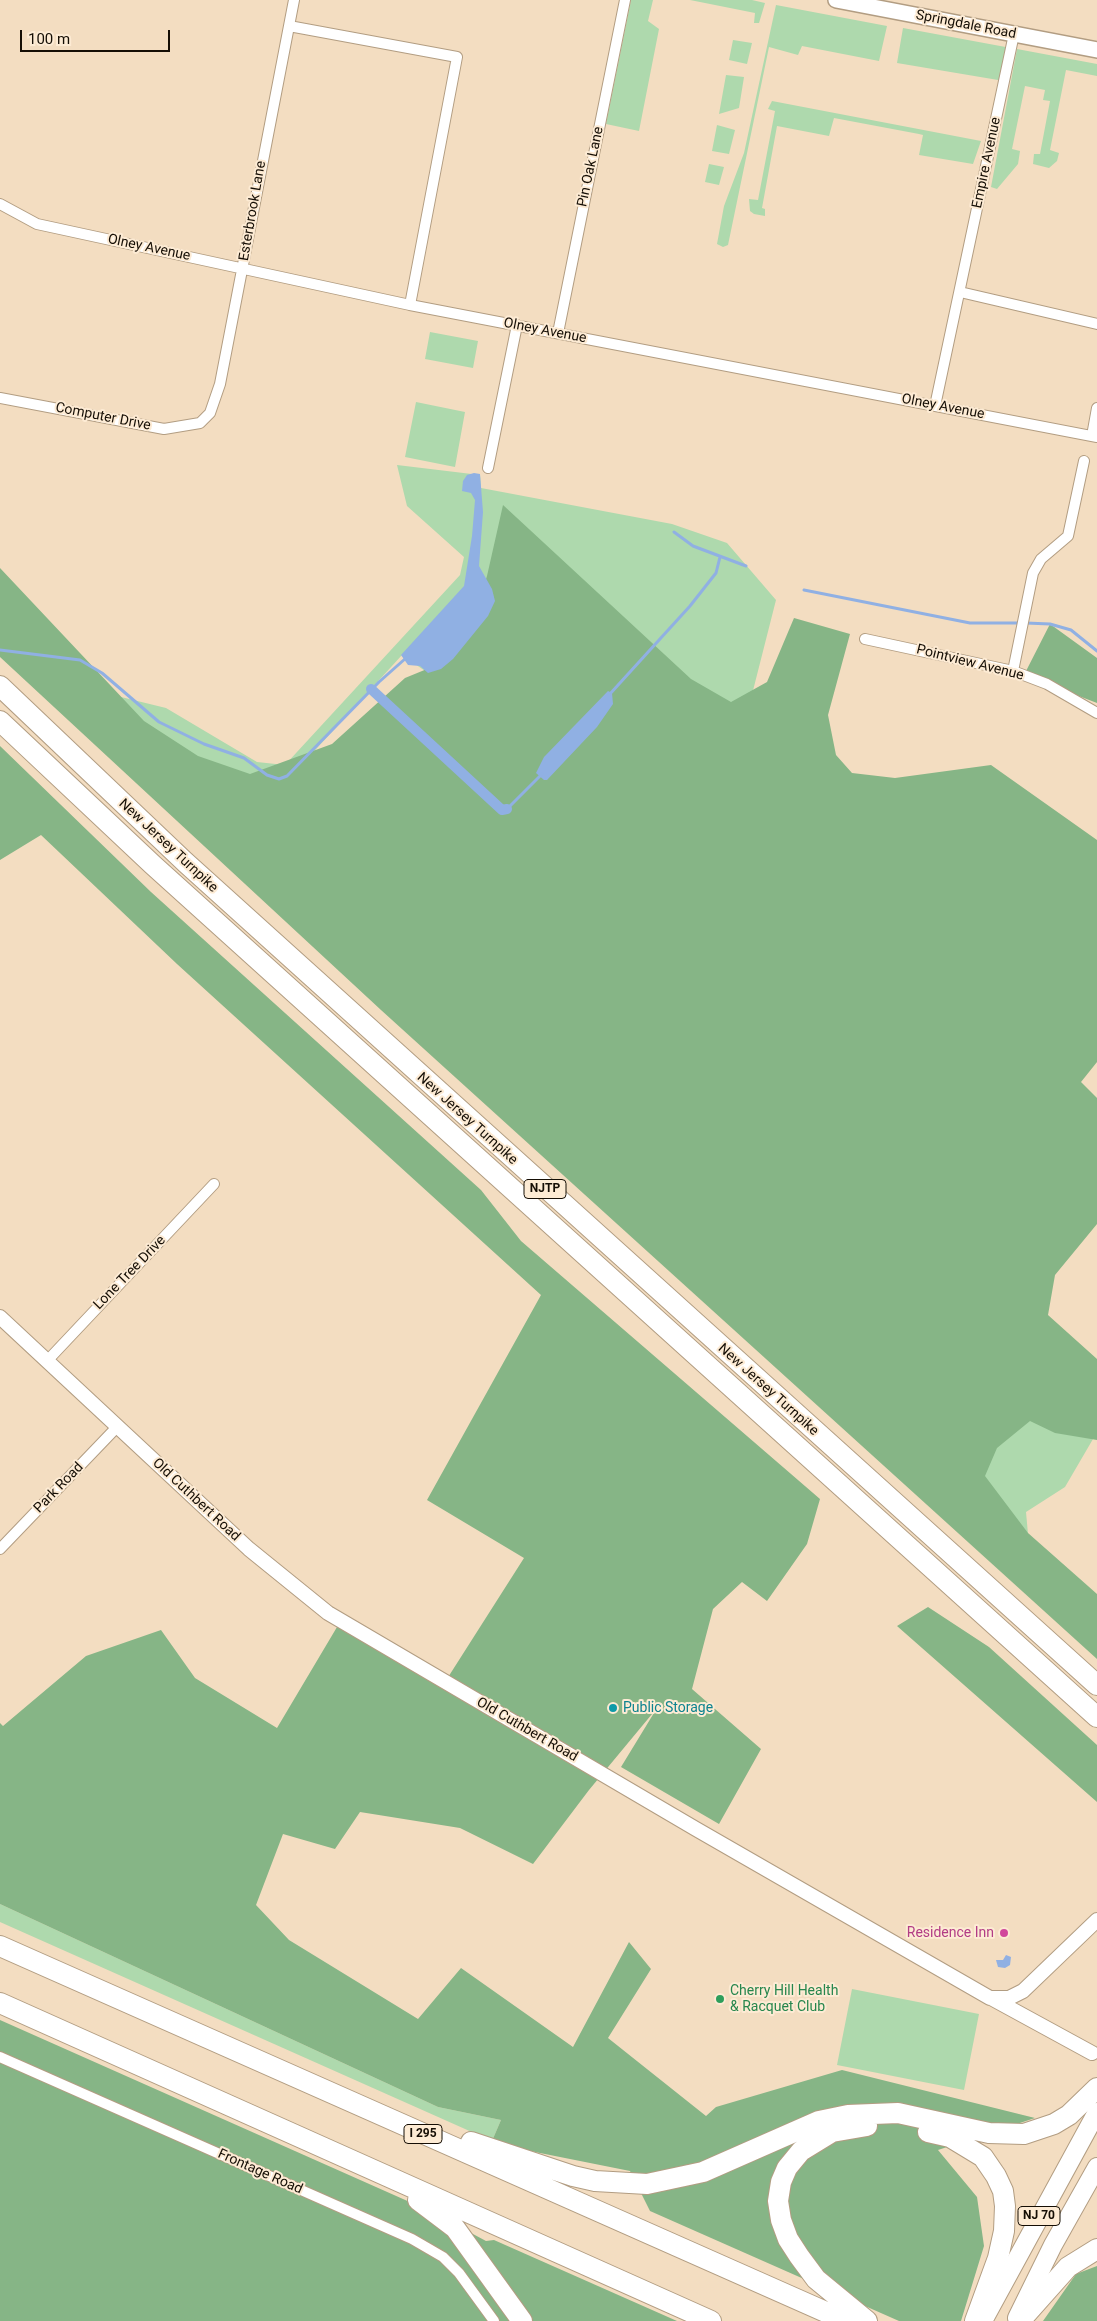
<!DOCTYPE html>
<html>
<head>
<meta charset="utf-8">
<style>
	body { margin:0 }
	#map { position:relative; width:1097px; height:2321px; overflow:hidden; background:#f3ddc1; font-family:Roboto,sans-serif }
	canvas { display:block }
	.scale { position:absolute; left:20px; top:30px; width:150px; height:22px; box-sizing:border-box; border:2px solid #150e05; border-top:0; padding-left:6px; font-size:15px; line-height:18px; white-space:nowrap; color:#150e05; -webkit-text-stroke:4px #fdebd4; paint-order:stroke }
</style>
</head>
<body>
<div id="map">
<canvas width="1097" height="2321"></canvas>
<div class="scale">100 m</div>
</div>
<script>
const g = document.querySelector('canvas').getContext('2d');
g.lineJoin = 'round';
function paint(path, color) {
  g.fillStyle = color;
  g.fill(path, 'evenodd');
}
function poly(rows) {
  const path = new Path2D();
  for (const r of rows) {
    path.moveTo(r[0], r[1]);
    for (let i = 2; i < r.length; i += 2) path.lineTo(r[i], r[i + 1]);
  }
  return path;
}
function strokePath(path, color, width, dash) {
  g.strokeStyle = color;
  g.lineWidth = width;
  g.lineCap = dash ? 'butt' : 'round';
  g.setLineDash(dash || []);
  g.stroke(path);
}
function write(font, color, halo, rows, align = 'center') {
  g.font = font + ' Roboto,sans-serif';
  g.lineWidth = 4;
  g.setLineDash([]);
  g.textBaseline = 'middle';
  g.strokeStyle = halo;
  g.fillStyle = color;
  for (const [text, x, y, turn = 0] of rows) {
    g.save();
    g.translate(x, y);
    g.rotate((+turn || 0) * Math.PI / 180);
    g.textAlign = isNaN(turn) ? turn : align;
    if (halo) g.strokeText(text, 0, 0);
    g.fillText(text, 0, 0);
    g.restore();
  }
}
const green = poly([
	[631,0,653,0,648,21,659,29,639,131,606,124],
	[690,0,752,0,765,3,759,23,754,23,755,13],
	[776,5,887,26,879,61,802,46,798,55,769,47,728,245,723,247,717,244,724,206,744,153],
	[903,28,1011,48,1004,81,897,63],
	[733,40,752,43,747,64,729,60],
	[1017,49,1097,64,1097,76,1066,70,1050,150,1059,153,1057,161,1049,168,1033,164,1034,154,1040,154,1050,101,1043,100,1045,90,1025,86,1012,149,1020,151,1018,164,997,189,991,187],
	[726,75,744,77,739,108,719,114],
	[772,101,981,141,973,164,919,155,923,135,919,134,834,118,829,136,777,126,762,208,765,209,765,216,754,214,750,211,749,199,758,200,775,111,768,109],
	[717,125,735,130,729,154,712,151],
	[709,164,724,167,719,185,705,182],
	[430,332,478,341,473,368,425,359],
	[416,402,465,412,455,467,405,457],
	[397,465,480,475,481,488,672,524,727,543,776,600,744,726,428,673,402,655,255,816,1093,1439,1065,1487,1026,1512,1028,1534,1097,1594,23,673,166,708,257,762,285,765,460,575,464,557,407,506],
	[0,1904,438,2107,501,2120,492,2141,0,1922],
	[852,1989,979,2014,964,2090,837,2065]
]);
const forest = poly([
	[503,505,691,679,731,702,767,682,794,618,850,634,828,715,836,755,852,773,895,778,991,765,1097,840,1097,1062,1081,1082,1097,1098,1097,1224,1055,1275,1048,1315,1097,1359,1097,1440,1055,1433,1030,1421,997,1448,985,1476,1028,1533,1097,1594,1097,1659,381,1010,0,657,0,568,144,721,198,756,250,774,332,744,405,678,444,662,472,624,487,576],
	[1050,624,1097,658,1097,703,1024,675],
	[0,746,151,892,481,1190,521,1241,820,1499,807,1544,767,1601,742,1582,713,1609,692,1689,761,1749,719,1824,621,1767,657,1708,589,1790,533,1864,460,1828,360,1812,335,1849,283,1834,256,1905,289,1940,418,2019,461,1968,573,2047,629,1942,651,1969,608,2038,706,2116,716,2107,842,2070,1035,2118,938,2150,977,2197,984,2246,961,2321,899,2321,650,2211,630,2171,500,2145,492,2141,501,2120,438,2107,0,1904,0,1723,3,1726,86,1656,161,1630,195,1678,277,1728,340,1622,445,1682,524,1558,427,1500,541,1295,177,964,41,835,0,860],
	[928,1607,989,1647,1097,1745,1097,1802,897,1626],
	[0,2020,430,2211,486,2241,494,2240,677,2321,0,2321],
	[1097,2266,1097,2321,1043,2321,1076,2274]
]);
const water = poly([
	[474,473,480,474,483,512,479,566,492,589,495,601,488,616,453,659,441,669,428,673,420,666,408,665,401,655,464,586,472,536,475,500,471,493,462,491,463,481,467,475],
	[608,691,612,693,613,704,597,727,547,780,544,780,536,773,544,757],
	[1006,1955,1011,1957,1010,1965,1005,1968,998,1967,996,1960,1003,1960]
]);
const stream = poly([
	[674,532,693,546,746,566],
	[804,590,970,623,1020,623],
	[1026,623,1050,624,1071,630,1097,651],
	[0,650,80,660,102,673,159,722,204,744,244,758,267,775,279,779,287,776,379,682,406,658],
	[609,695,690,606,716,573,720,557],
	[507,809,542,774]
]);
const canal = poly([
	[371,689,502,810,507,809]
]);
const minor = poly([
	[289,26,457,57,410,305],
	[0,204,37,224,410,305,1097,437],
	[960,292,1097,324],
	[558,333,625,0],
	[0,398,164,429,200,423,210,413,220,384,294,0],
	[935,406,1014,34],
	[1092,436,1097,408],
	[488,468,517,325],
	[865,639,1013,671,1047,684,1097,713],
	[1013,671,1033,573,1041,559,1068,536,1084,461],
	[47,1361,214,1184],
	[0,1549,117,1427],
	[0,2057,412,2239,443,2257,459,2273,494,2321]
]);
const tertiary = poly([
	[0,1317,249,1549,328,1613,696,1829,990,1998,1009,1998,1023,1991,1097,1920],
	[993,1999,1092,2053]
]);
const secondary = poly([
	[836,0,1097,50]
]);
const trunk = poly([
	[1017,2318,1053,2245,1097,2167],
	[983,2321,1097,2112]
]);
const motorway = poly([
	[0,686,185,862,1097,1685],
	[0,721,153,865,1097,1717],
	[0,1946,846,2321],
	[0,2003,711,2321],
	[928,2132,950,2137,983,2157,996,2176,1003,2191,1005,2206,1004,2231,998,2258,975,2321],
	[471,2142,573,2176,595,2181,647,2184,703,2172,819,2121,848,2115,898,2113,989,2133,1024,2134,1054,2124,1069,2115,1097,2088],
	[418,2200,455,2228,522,2321],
	[867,2321,816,2279,799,2256,788,2239,781,2220,778,2201,781,2182,787,2168,801,2151,832,2132,867,2126],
	[1020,2321,1068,2267,1097,2249]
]);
const markers = [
	[613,1708,5,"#0f9aa8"],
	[1004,1933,5,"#d1479c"],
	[720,1999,5,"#2e9e5b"]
];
const shields = [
	[545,1189,42],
	[423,2134,38],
	[1039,2216,42]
];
const shieldNames = [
	["NJTP",545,1189],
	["I 295",423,2134],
	["NJ 70",1039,2216]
];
const streetNames = [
	["Springdale Road",966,25,11],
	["Empire Avenue",987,163,-78],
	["Pin Oak Lane",591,167,-78],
	["Esterbrook Lane",253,211,-80],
	["Olney Avenue",149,248,12],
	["Olney Avenue",545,331,11],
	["Olney Avenue",943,407,11],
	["Computer Drive",103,417,11],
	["Pointview Avenue",970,663,14],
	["New Jersey Turnpike",168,846,43],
	["New Jersey Turnpike",467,1119,42],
	["Lone Tree Drive",130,1273,-46],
	["New Jersey Turnpike",768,1390,42],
	["Park Road",59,1488,-46],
	["Old Cuthbert Road",196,1500,43],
	["Old Cuthbert Road",527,1730,30],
	["Frontage Road",260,2172,24]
];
const cultureNames = [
	["Public Storage",623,1708]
];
const hotelNames = [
	["Residence Inn",994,1933]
];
const leisureNames = [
	["Cherry Hill Health",730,1991],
	["& Racquet Club",730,2007]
];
paint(green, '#aed9ad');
paint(forest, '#86b586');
paint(water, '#90b0e3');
strokePath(stream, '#90b0e3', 3);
strokePath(canal, '#90b0e3', 10);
strokePath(minor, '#b29d82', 12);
strokePath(tertiary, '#b29d82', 16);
strokePath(secondary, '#b29d82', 18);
strokePath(trunk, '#b29d82', 20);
strokePath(motorway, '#b29d82', 22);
strokePath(minor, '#fff', 10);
strokePath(tertiary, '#fff', 14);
strokePath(secondary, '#fff', 15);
strokePath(trunk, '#fff', 18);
strokePath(motorway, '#fff', 20);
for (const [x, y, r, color] of markers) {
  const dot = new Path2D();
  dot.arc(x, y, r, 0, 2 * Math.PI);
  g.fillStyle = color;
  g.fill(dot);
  strokePath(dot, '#fdebd4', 2);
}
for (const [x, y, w] of shields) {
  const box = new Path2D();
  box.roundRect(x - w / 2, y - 9.5, w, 19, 4);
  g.fillStyle = '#fdebd4';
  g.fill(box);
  strokePath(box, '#150e05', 1);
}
write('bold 12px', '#150e05', null, shieldNames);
write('14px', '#150e05', '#fdebd4', streetNames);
write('14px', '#0d838f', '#fdebd4', cultureNames, 'left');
write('14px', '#b23c85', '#fdebd4', hotelNames, 'right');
write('14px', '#27864d', '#fdebd4', leisureNames, 'left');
</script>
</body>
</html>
